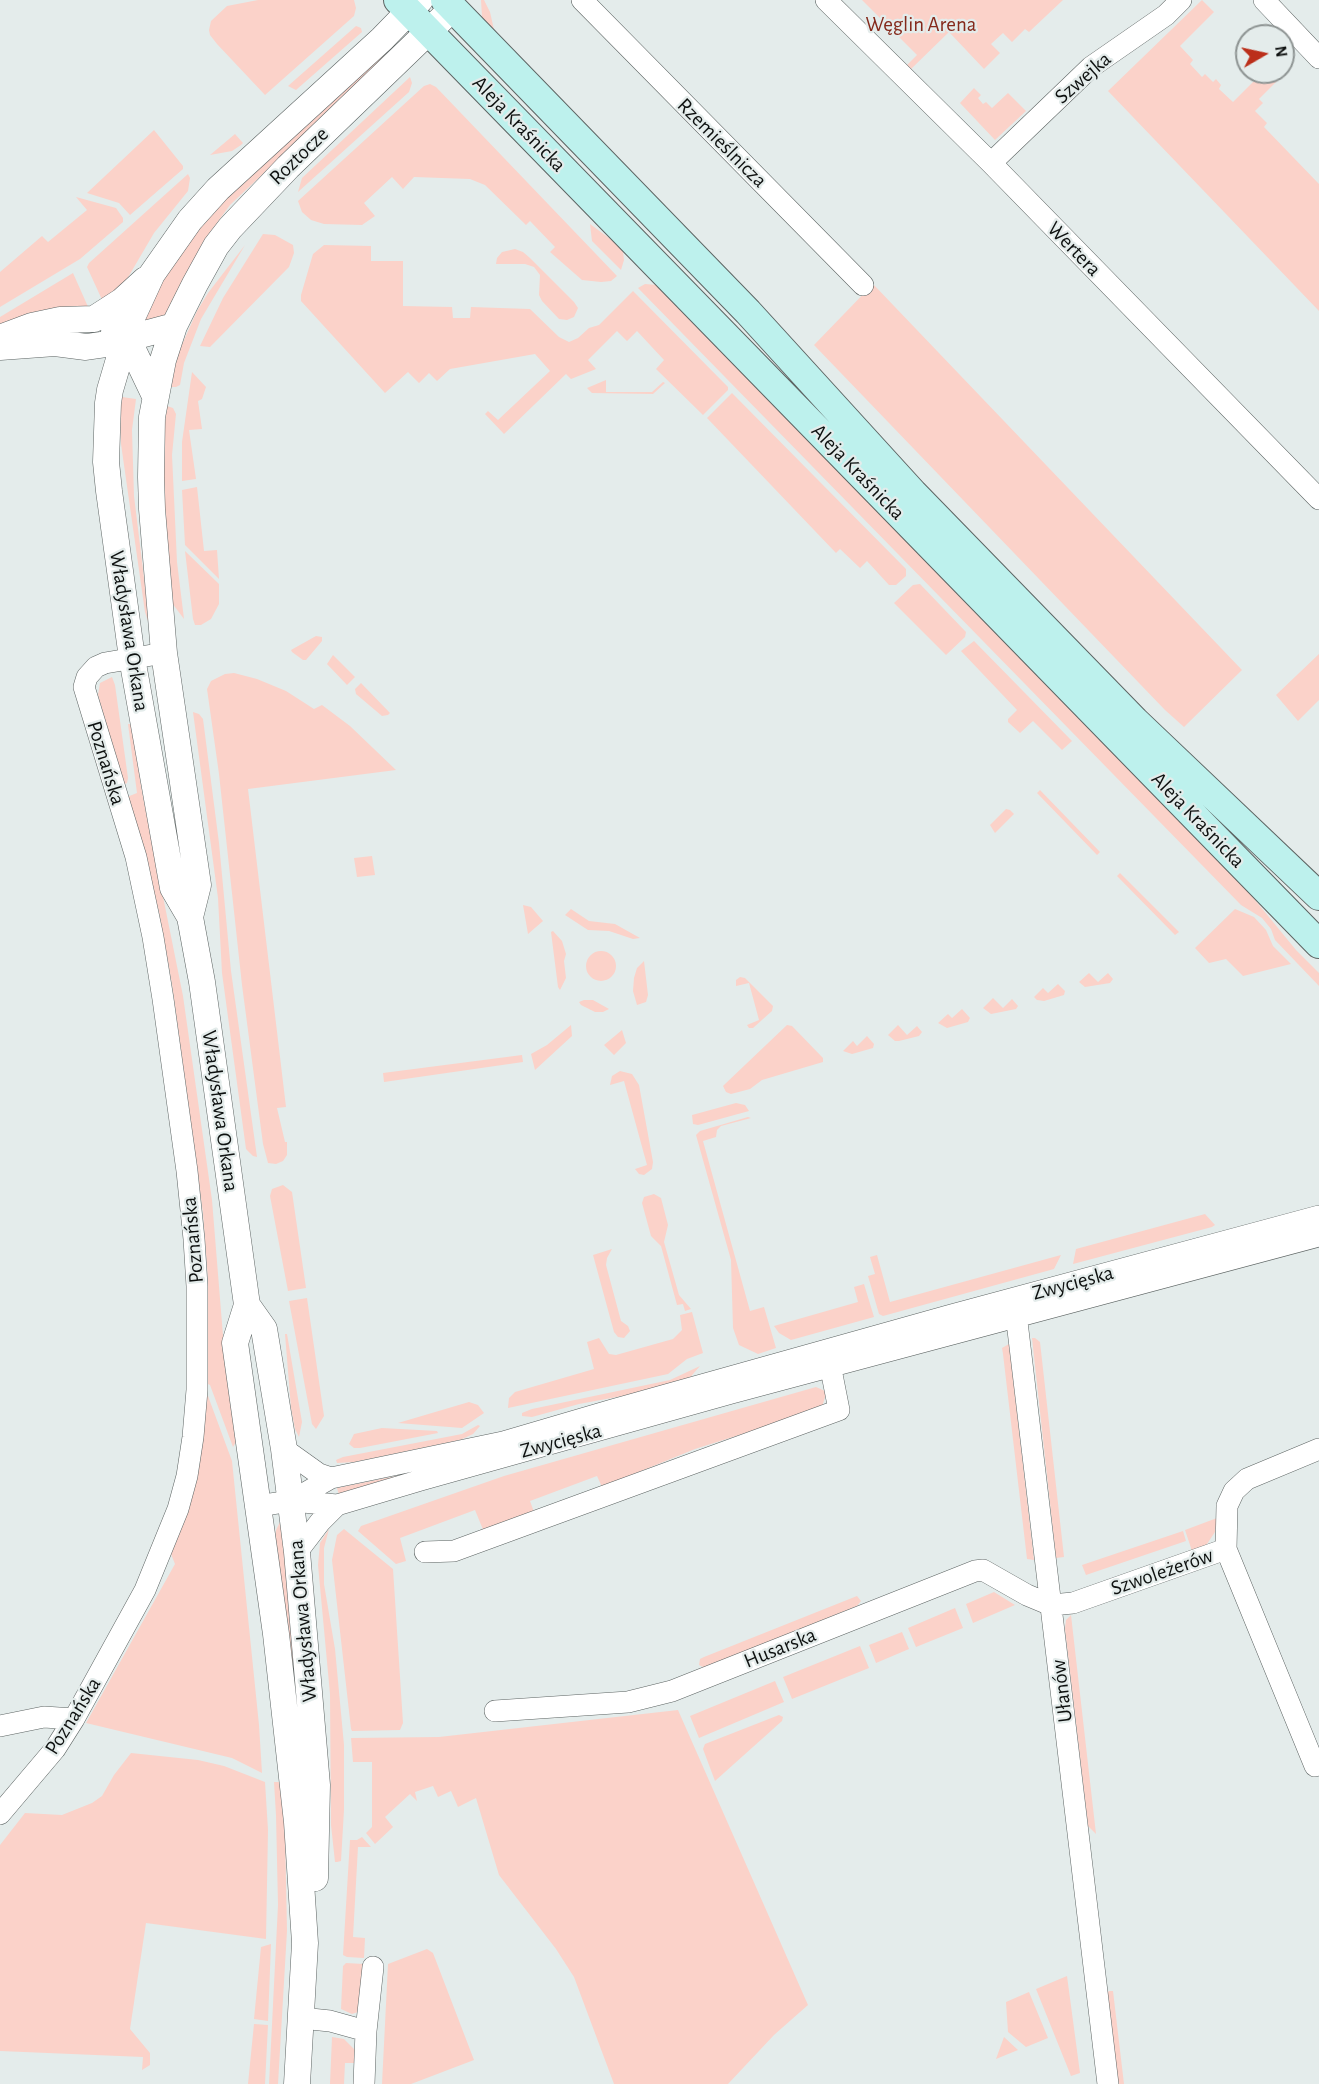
<!DOCTYPE html>
<html>
<head>
<meta charset="utf-8">
<style>
	body { margin:0 }
	#map { position:relative; width:1319px; height:2084px; overflow:hidden; background:#e4eceb; font-family:"Alegreya Sans",sans-serif }
	canvas { display:block }
	.north { position:absolute; left:1235px; top:24px; width:60px; height:60px; box-sizing:border-box; background:#e4eceb; border:2px solid #8e9493; border-radius:50%; rotate:81deg; font-size:16px; font-weight:700; line-height:24px; text-align:center; color:#0e1110 }
	.north::after { content:''; display:block; margin:auto; width:21px; height:27px; background:#bb2f1a; clip-path:polygon(50% 0,100% 100%,50% 72%,0 100%) }
</style>
</head>
<body>
<div id="map">
<canvas width="1319" height="2084"></canvas>
<div class="north">N</div>
</div>
<script>
const g = document.querySelector('canvas').getContext('2d');
g.lineJoin = 'round';
function paint(path, color) {
  g.fillStyle = color;
  g.fill(path, 'evenodd');
}
function poly(rows) {
  const path = new Path2D();
  for (const r of rows) {
    if (r.length === 3) {
      path.moveTo(r[0] + r[2], r[1]);
      path.arc(r[0], r[1], r[2], 0, 2 * Math.PI);
      continue;
    }
    path.moveTo(r[0], r[1]);
    for (let i = 2; i < r.length; i += 2) path.lineTo(r[i], r[i + 1]);
  }
  return path;
}
function strokePath(path, color, width, dash) {
  g.strokeStyle = color;
  g.lineWidth = width;
  g.lineCap = dash ? 'butt' : 'round';
  g.setLineDash(dash || []);
  g.stroke(path);
}
function write(font, color, halo, rows, align = 'center') {
  g.font = font + ' "Alegreya Sans",sans-serif';
  g.lineWidth = 4.5;
  g.setLineDash([]);
  g.textBaseline = 'middle';
  g.strokeStyle = halo;
  g.fillStyle = color;
  for (const [text, x, y, turn = 0] of rows) {
    g.save();
    g.translate(x, y);
    g.rotate((+turn || 0) * Math.PI / 180);
    g.textAlign = isNaN(turn) ? turn : align;
    if (halo) g.strokeText(text, 0, 0);
    g.fillText(text, 0, 0);
    g.restore();
  }
}
const green = poly([
	[258,0,354,0,356,8,354,16,265,95,217,44,210,35,209,30,211,21,227,6],
	[481,0,484,0,490,12,495,34,482,17],
	[862,0,1063,0,1029,32,1025,29,1012,42,1003,33,991,44,1000,53,984,69,949,32,910,70,905,67,917,55],
	[1202,0,1214,12,1180,46,1193,60,1190,64,1202,77,1205,74,1213,82,1216,79,1221,85,1219,89,1233,102,1263,72,1272,72,1279,79,1259,99,1263,103,1255,111,1267,123,1264,127,1319,184,1319,311,1108,91],
	[356,26,361,28,362,32,296,90,288,86],
	[385,49,390,54,230,205,203,242,164,318,140,328,160,282,201,225,227,197],
	[410,77,412,83,409,92,298,192,302,178],
	[430,84,436,87,617,276,611,281,601,282,582,280,550,252,555,247,530,221,526,225,485,185,470,179,414,177,403,189,392,177,364,203,375,216,362,225,324,224,311,220,302,212,298,201,424,86],
	[974,88,981,95,978,98,983,104,986,102,992,108,1008,93,1026,111,995,140,960,103],
	[154,130,183,166,183,169,130,215,119,203,87,193],
	[235,134,243,143,241,145,232,151,210,155],
	[188,174,190,178,188,191,154,233,123,286,104,304,87,267,89,263],
	[76,197,116,208,123,218,123,222,80,259,0,307,0,272,42,236,48,242,87,210],
	[590,224,617,244,623,251,624,260,621,270,592,241],
	[263,234,275,235,293,245,294,253,289,267,210,347,200,346,223,298],
	[245,245,201,319,184,363,180,385,176,387,170,387,176,358,197,311,208,293],
	[324,245,371,246,371,261,403,261,403,306,452,307,453,318,470,318,471,307,530,309,559,337,569,342,578,338,589,328,599,325,633,291,728,387,728,390,703,415,656,369,664,360,637,331,627,341,617,331,588,360,596,369,571,379,566,374,504,434,485,414,488,411,498,420,550,371,535,354,450,369,437,381,429,373,419,383,408,372,385,393,301,301,301,295,313,254],
	[515,249,523,252,530,258,574,302,578,308,574,317,567,320,559,319,542,301,539,295,540,275,534,267,525,264,496,264,497,258,502,252],
	[73,273,89,309,0,325,0,317],
	[645,284,657,285,1246,889,1296,950,1319,973,1319,986,1275,940,1271,929,1262,918,1241,905,638,288],
	[873,284,1242,670,1184,727,1165,710,814,345],
	[192,372,206,387,202,399,198,401,202,429,189,430,196,479,182,481,182,442],
	[606,380,606,392,652,392,663,382,665,383,653,394,592,393,587,388],
	[732,393,906,569,906,576,896,585,889,585,867,561,860,568,840,549,836,553,707,418],
	[122,397,136,399,132,430,134,496,150,627,145,612,121,444,120,416],
	[167,406,173,408,176,414,172,455,173,476,177,562,184,619,172,603,168,574,164,488,164,431],
	[197,487,204,551,217,550,219,579,185,545,182,490],
	[185,551,219,584,219,604,211,619,201,625,195,625,193,619],
	[920,584,966,632,965,637,946,655,894,603,913,585],
	[316,636,322,637,322,641,306,660,303,660,292,652,291,650],
	[974,641,1072,741,1062,750,1033,721,1020,733,1008,722,1008,719,1017,710,961,651],
	[1319,654,1319,700,1298,721,1276,695],
	[333,655,355,677,347,685,327,664],
	[234,673,257,679,286,691,314,709,322,705,350,726,396,770,248,789,286,1107,277,1108,285,1142,287,1142,287,1155,283,1161,276,1164,268,1163,263,1144,242,985,219,774,208,696,207,689,211,681,225,674],
	[112,677,115,685,128,778,127,783,123,785,98,695,100,683],
	[361,683,390,713,388,715,382,716,356,694,355,689],
	[193,712,199,714,203,719,219,843,231,971,257,1157,253,1156,246,1149,222,973,218,898],
	[128,724,132,724,142,792,183,996,212,1200,224,1348,237,1440,233,1447,210,1385,206,1383,208,1280,203,1213,172,984,159,912,127,797,137,793],
	[1040,790,1100,852,1097,855,1037,793],
	[1006,809,1010,810,1014,814,995,833,990,825],
	[372,856,375,875,357,877,354,858],
	[1120,873,1179,932,1175,935,1117,876],
	[523,905,531,907,543,921,528,934],
	[571,909,589,921,615,924,640,938,633,939,609,931,588,930,565,915],
	[1235,909,1254,917,1266,930,1273,946,1291,964,1243,976,1226,959,1209,963,1195,948],
	[553,931,562,941,566,954,564,961,566,978,560,990,558,987,551,932],
	[601,966,15],
	[644,961,648,995,646,1002,637,1005,633,991,634,978,637,968],
	[1089,973,1098,982,1108,973,1113,979,1110,983,1085,987,1079,982],
	[740,977,745,978,773,1006,772,1011,753,1028,749,1028,747,1025,759,1020,749,983,736,986,736,980],
	[1058,984,1065,991,1064,995,1044,1001,1037,1000,1034,997,1043,988,1048,993],
	[993,998,1003,1008,1012,999,1018,1006,1016,1009,991,1014,983,1008],
	[584,1000,593,1000,609,1009,603,1012,595,1012,581,1005,579,1002],
	[962,1009,970,1018,968,1022,947,1028,938,1023,948,1014,952,1018],
	[571,1025,572,1036,535,1070,531,1054,547,1045],
	[787,1025,792,1026,823,1058,823,1062,762,1080,750,1089,731,1094,726,1092,723,1086,725,1084],
	[898,1025,907,1035,917,1026,922,1032,919,1036,899,1041,895,1041,888,1035],
	[622,1030,626,1043,614,1055,604,1045],
	[867,1036,874,1044,873,1048,852,1054,843,1051,853,1041,857,1046],
	[522,1055,523,1062,384,1082,383,1073],
	[620,1071,632,1074,639,1085,653,1162,652,1169,644,1175,639,1174,635,1169,647,1165,624,1081,610,1085,612,1076],
	[736,1103,745,1105,749,1111,698,1125,693,1124,692,1115],
	[748,1117,751,1118,721,1126,717,1130,716,1137,703,1141,750,1311,764,1307,776,1348,758,1354,739,1345,733,1328,731,1260,696,1135,700,1131],
	[283,1185,292,1192,306,1288,288,1291,270,1196,272,1189],
	[654,1194,661,1198,668,1225,664,1242,679,1295,691,1309,685,1311,683,1304,677,1305,661,1246,651,1236,642,1203,644,1197],
	[1205,1214,1215,1225,1212,1227,1073,1264,1076,1249],
	[612,1249,607,1258,606,1265,621,1321,628,1326,630,1331,624,1338,618,1337,614,1332,593,1255],
	[877,1255,890,1302,1061,1255,1054,1269,883,1316,879,1314,868,1276,875,1274,870,1257],
	[864,1284,874,1317,791,1340,779,1333,774,1326,858,1302,854,1287],
	[307,1298,324,1416,316,1429,312,1424,289,1301],
	[692,1312,703,1353,687,1359,668,1374,508,1408,509,1398,515,1392,594,1369,587,1342,599,1338,609,1354,616,1355,673,1339,682,1330,680,1315],
	[285,1334,287,1334,302,1422,299,1437,295,1429,291,1408],
	[1032,1338,1035,1338,1040,1342,1064,1557,1056,1558],
	[1009,1344,1034,1560,1027,1559,1003,1354,1002,1348],
	[700,1366,687,1381,633,1394,579,1404,532,1417,522,1416,522,1413,532,1409,670,1380],
	[816,1387,825,1391,825,1397,823,1404,818,1410,695,1449,602,1487,597,1476,530,1501,534,1512,484,1532,475,1510,400,1538,406,1561,396,1564,358,1531,361,1526,504,1476],
	[208,1396,232,1461,259,1725,262,1773,232,1758,86,1723,175,1564,171,1554,189,1503,205,1397],
	[469,1402,478,1405,484,1413,462,1428,398,1423],
	[478,1425,480,1426,473,1434,460,1440,355,1462,337,1463,336,1460,343,1457,462,1434],
	[382,1428,437,1431,438,1433,360,1448,354,1448,349,1444,354,1434],
	[406,1474,339,1495,337,1488],
	[1217,1518,1215,1532,1207,1544,1193,1554,1185,1530],
	[283,1520,306,1791,275,1540,276,1530,280,1522],
	[329,1529,324,1548,324,1584,335,1649,344,1745,344,1810,341,1861,337,1862,335,1862,331,1825,330,1694,318,1565,320,1543],
	[344,1529,393,1569,403,1723,400,1730,352,1731,351,1729,332,1560,337,1535],
	[1183,1531,1186,1541,1086,1575,1082,1565],
	[994,1592,1015,1605,973,1623,966,1604],
	[857,1596,861,1601,857,1606,705,1668,699,1665,700,1659,704,1657],
	[955,1608,963,1628,916,1647,908,1628],
	[1071,1615,1096,1834,1088,1826,1065,1629,1066,1620],
	[902,1632,909,1649,876,1663,869,1645],
	[860,1646,869,1668,792,1699,783,1677],
	[775,1681,784,1702,699,1738,690,1716],
	[678,1710,808,2005,774,2035,728,2084,614,2084,574,1977,556,1949,499,1875,476,1798,458,1807,451,1791,438,1797,433,1786,415,1792,417,1801,410,1794,385,1817,393,1827,375,1844,366,1833,372,1827,372,1762,353,1762,351,1738,439,1737],
	[779,1715,783,1717,782,1721,715,1781,703,1749,705,1744],
	[131,1753,198,1760,224,1766,265,1782,268,1830,266,1939,146,1923,130,2029,150,2053,150,2065,142,2070,143,2057,0,2051,0,1845,25,1813,62,1815,92,1803,102,1796,114,1775],
	[274,1782,280,1782,285,1831,287,1931,278,2084,269,2084,278,1905,276,1815],
	[362,1837,371,1847,358,1847,353,1937,365,1938,364,1958,347,1957,343,1955,350,1840,357,1840],
	[271,1944,268,2021,254,2019,261,1947],
	[427,1949,433,1953,474,2060,411,2084,382,2084,388,1964],
	[346,1963,364,1964,358,2012,352,2014,341,2009,343,1966],
	[1067,1976,1080,2073,1071,2076,1036,1989],
	[1109,1991,1113,1991,1124,2084,1118,2084,1107,1993],
	[1029,1992,1048,2038,1026,2047,1008,2032,1006,2002],
	[254,2024,268,2025,265,2084,248,2084],
	[332,2037,344,2039,356,2051,358,2063,345,2063,344,2084,330,2084],
	[1004,2037,1018,2050,996,2059]
]);
const minor = poly([
	[582,0,863,285],
	[826,0,991,163,1319,499],
	[1264,0,1319,58],
	[991,163,1091,67,1166,15,1181,0],
	[1015,1305,1108,2084],
	[284,1449,319,1474,331,1478],
	[291,1501,331,1478,503,1442,612,1410,951,1315,1319,1216],
	[257,1506,291,1501,337,1505,421,1480,732,1393,1319,1236],
	[1226,1549,1315,1766],
	[297,1552,320,1522,337,1505],
	[425,1552,454,1551,839,1410,828,1354],
	[495,1711,628,1702,672,1691,975,1571,983,1570,1027,1595,1051,1605,1073,1603,1226,1549,1227,1506,1234,1491,1247,1479,1319,1449],
	[0,1726,44,1717,74,1719],
	[0,1814,55,1749,74,1719,145,1590,178,1509,187,1476,193,1437,197,1390,197,1286,194,1239,187,1171,163,999,153,937,136,857,84,687,87,677,96,667,105,663,164,653],
	[301,2018,330,2021,366,2031],
	[364,2084,366,2031,373,1967]
]);
const tertiary = poly([
	[114,332,134,352,155,396],
	[0,338,32,326,60,320,94,319,122,301,145,280],
	[0,347,55,343,86,347,107,344,174,326],
	[190,917,198,885,164,653,152,509,151,477,152,417,163,360,174,326,195,284,216,246,230,228,288,167,453,8],
	[247,1305,264,1329,284,1449,297,1552,317,1785,315,1878],
	[297,2084,305,1943,297,1822,276,1634,235,1343,247,1305,202,982,190,917,173,888,132,658,109,491,106,462,108,403,110,390,130,322,152,274,190,220,218,189,382,39,420,0]
]);
const secondary = poly([
	[398,0,1319,944],
	[445,0,748,312,913,493,1135,721,1319,896]
]);
const parkNames = [
	["Węglin Arena",921,25]
];
const streetNames = [
	["Szwejka",1083,78,-41],
	["Aleja Kraśnicka",519,124,46],
	["Rzemieślnicza",722,143,45],
	["Roztocze",299,156,-44],
	["Wertera",1074,249,46],
	["Aleja Kraśnicka",858,472,46],
	["Władysława Orkana",129,631,81],
	["Poznańska",106,763,73],
	["Aleja Kraśnicka",1198,820,46],
	["Władysława Orkana",220,1111,82],
	["Poznańska",193,1240,-95],
	["Zwycięska",1073,1283,-15],
	["Zwycięska",561,1441,-15],
	["Szwoleżerów",1162,1572,-19],
	["Władysława Orkana",303,1621,-95],
	["Husarska",780,1648,-22],
	["Ułanów",1062,1691,-97],
	["Poznańska",73,1716,-58]
];
paint(green, '#fbd2c9');
strokePath(minor, '#5d6463', 22);
strokePath(tertiary, '#5d6463', 27);
strokePath(secondary, '#5d6463', 30);
strokePath(minor, '#fff', 21);
strokePath(tertiary, '#fff', 26);
strokePath(secondary, '#bdf1ed', 28);
write('21px', '#84291b', '#e4eceb', parkNames);
write('21px', '#0e1110', '#e4eceb', streetNames);
</script>
</body>
</html>
